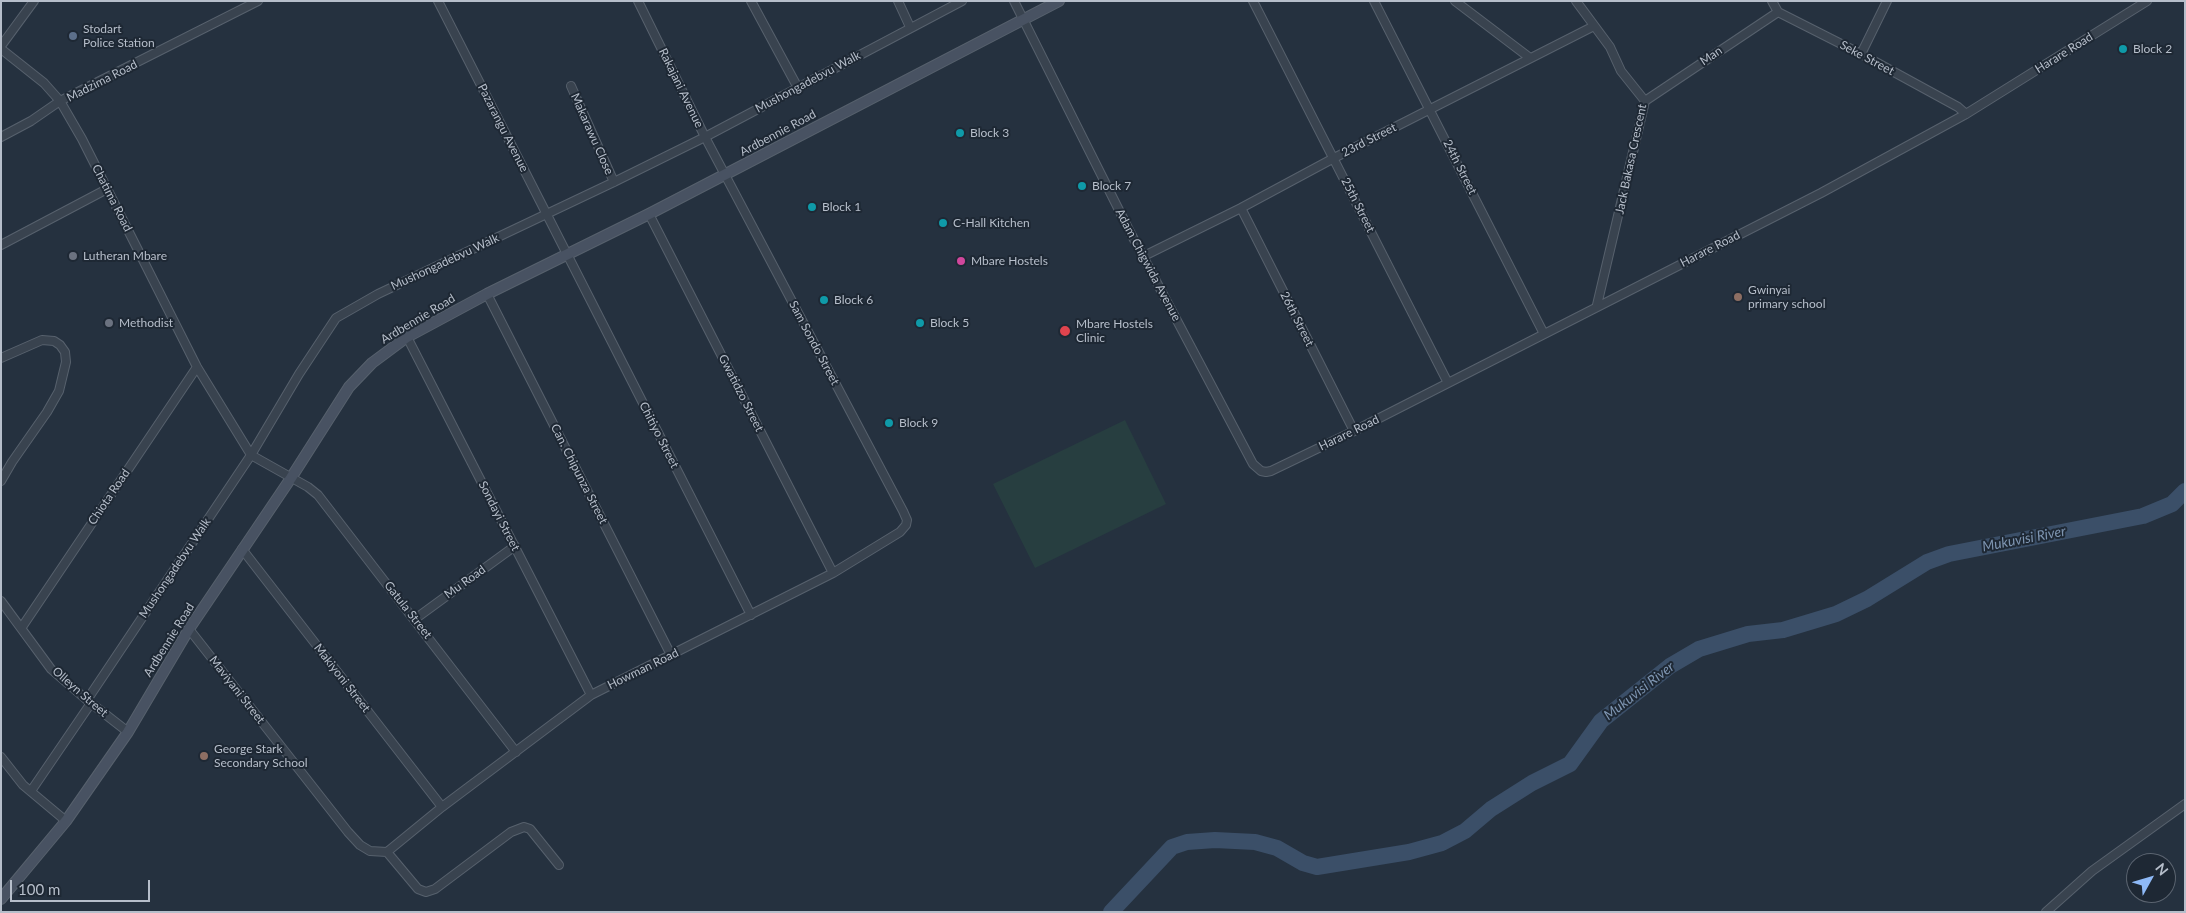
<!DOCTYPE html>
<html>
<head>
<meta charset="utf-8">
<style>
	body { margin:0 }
	#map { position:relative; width:2186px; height:913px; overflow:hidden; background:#25313f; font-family:Lato,sans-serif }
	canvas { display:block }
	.frame { position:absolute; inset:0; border:2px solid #b6beca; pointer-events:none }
	.north { position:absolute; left:2126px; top:853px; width:50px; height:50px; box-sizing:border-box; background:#1e2834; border:1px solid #5b6470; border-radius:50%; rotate:51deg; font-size:14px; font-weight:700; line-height:20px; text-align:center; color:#b6beca }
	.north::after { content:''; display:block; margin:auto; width:18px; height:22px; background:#8eb9f6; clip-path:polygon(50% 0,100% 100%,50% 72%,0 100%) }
	.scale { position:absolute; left:10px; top:880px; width:140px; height:22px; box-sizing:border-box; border:2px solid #b6beca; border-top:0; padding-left:6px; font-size:15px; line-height:18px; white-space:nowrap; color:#b6beca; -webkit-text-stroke:4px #1e2834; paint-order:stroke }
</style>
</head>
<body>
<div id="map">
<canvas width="2186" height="913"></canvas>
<div class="frame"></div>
<div class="north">N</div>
<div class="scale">100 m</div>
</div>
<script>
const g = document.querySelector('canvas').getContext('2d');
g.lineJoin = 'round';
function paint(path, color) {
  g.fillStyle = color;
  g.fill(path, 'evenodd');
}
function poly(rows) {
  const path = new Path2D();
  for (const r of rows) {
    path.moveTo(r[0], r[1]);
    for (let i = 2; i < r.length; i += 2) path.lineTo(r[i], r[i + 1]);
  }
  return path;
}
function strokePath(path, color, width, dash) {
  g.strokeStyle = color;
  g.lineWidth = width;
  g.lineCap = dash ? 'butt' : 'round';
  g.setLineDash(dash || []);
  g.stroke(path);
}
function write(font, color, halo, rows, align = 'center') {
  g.font = font + ' Lato,sans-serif';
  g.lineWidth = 4;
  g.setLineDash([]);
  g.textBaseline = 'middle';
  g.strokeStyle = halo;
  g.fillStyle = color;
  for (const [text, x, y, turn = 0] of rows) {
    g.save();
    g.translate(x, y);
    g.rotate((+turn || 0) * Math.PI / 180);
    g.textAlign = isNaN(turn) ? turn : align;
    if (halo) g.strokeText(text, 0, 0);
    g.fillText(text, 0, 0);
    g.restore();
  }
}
const green = poly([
	[1125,420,1166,504,1035,568,993,484]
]);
const river = poly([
	[1111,912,1172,847,1187,842,1215,840,1255,842,1277,848,1303,863,1317,867,1409,852,1442,843,1465,831,1491,809,1532,783,1570,764,1601,721,1670,666,1699,649,1748,634,1783,630,1836,614,1867,599,1927,562,1949,554,2143,516,2172,504,2185,491]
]);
const minor = poly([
	[438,1,751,615],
	[751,1,798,88],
	[898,1,910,27],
	[1014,1,1129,230,1253,464,1261,471,1266,472,1271,471,1354,431,1821,193,1966,114,2147,1],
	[1253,1,1448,383],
	[1374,1,1544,334],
	[1455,1,1530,58],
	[1576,1,1610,47,1621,71,1645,101],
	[1772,1,1778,12,1861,54,1958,107,1966,114],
	[1,46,34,1],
	[1,49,44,83,60,101,82,139,197,367,251,455,308,487,318,495,516,752],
	[1861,54,1887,1],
	[571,86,614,182],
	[1645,101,1778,12],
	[1,137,31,121,60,101,258,1],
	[1241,208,1354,431],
	[649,214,833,573],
	[1,245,107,189],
	[1144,256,1241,208,1334,158,1594,26],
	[487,294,671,655],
	[1597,305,1645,101],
	[407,337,591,695],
	[1,358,42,340,54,341,60,345,65,352,66,362,59,391,47,412,12,462,1,481],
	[242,549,442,807],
	[1,601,51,669,87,700,128,732],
	[415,619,515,546],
	[22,627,197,367],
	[189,629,348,832,360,845,370,851,387,852],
	[87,700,251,455,299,374,336,318,378,294,614,182,705,137,962,1],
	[1,757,23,785,66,821],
	[31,791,91,703],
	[387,852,442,807,591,695,833,573,900,532,906,525,907,520,903,511,705,137,638,1],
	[387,852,418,889,426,892,435,889,511,832,524,827,530,829,559,865],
	[2046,912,2092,871,2185,804]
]);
const secondary = poly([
	[1,899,66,821,128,732,189,629,291,478,349,387,372,363,407,337,487,294,649,214,1059,1]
]);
const markers = [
	[73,36,5,"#5c6f8a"],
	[2123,49,5,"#0f9aa8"],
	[960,133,5,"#0f9aa8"],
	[1082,186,5,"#0f9aa8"],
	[812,207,5,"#0f9aa8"],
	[943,223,5,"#0f9aa8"],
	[73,256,5,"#6b7280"],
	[961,261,5,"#d1479c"],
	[1738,297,5,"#8d6e63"],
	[824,300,5,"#0f9aa8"],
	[109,323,5,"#6b7280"],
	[920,323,5,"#0f9aa8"],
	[1065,331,6,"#e0444e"],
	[889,423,5,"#0f9aa8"],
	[204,756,5,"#8d6e63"]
];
const poiNames = [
	["Stodart",83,29],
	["Police Station",83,43],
	["Block 2",2133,49],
	["Block 3",970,133],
	["Block 7",1092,186],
	["Block 1",822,207],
	["C-Hall Kitchen",953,223],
	["Lutheran Mbare",83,256],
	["Mbare Hostels",971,261],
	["Gwinyai",1748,290],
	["primary school",1748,304],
	["Block 6",834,300],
	["Methodist",119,323],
	["Block 5",930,323],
	["Mbare Hostels",1076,324],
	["Clinic",1076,338],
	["Block 9",899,423],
	["George Stark",214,749],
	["Secondary School",214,763]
];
const streetNames = [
	["Harare Road",2064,53,-32],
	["Man",1711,56,-34],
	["Seke Street",1867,58,28],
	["Madzima Road",102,81,-27],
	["Mushongadebvu Walk",808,82,-28],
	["Rakajani Avenue",681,88,64],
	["Pazarangu Avenue",503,128,63],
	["Ardbennie Road",778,133,-28],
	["Makarawu Close",592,134,66],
	["23rd Street",1369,140,-27],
	["Jack Bakasa Crescent",1631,159,-78],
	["24th Street",1460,167,63],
	["Chatima Road",112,198,63],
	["25th Street",1358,205,63],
	["Harare Road",1710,249,-27],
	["Mushongadebvu Walk",445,262,-25],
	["Adam Chigwida Avenue",1148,265,62],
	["Ardbennie Road",418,319,-31],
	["26th Street",1297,319,63],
	["Sam Sondo Street",814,343,62],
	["Gwatidzo Street",741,393,63],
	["Harare Road",1349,433,-26],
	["Chitiyo Street",659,435,63],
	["Can. Chipunza Street",579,474,63],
	["Chiota Road",109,497,-56],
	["Sondayi Street",499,516,63],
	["Mushongadebvu Walk",175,568,-56],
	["Mu Road",465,582,-36],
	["Gatula Street",408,610,52],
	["Ardbennie Road",169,640,-58],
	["Howman Road",643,669,-26],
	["Makiyoni Street",342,678,52],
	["Maviyani Street",237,690,52],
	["Olleyn Street",80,692,41]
];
const waterNames = [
	["Mukuvisi River",2024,539,-11],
	["Mukuvisi River",1639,691,-38]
];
paint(green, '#273e40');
strokePath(river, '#3b4f68', 16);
strokePath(minor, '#57616d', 10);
strokePath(secondary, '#57616d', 12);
strokePath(minor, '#39434f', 8);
strokePath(secondary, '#485262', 10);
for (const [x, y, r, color] of markers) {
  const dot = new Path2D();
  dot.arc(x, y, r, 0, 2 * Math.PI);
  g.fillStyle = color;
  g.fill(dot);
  strokePath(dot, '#1e2834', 2);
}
write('12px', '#b6beca', '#1e2834', poiNames, 'left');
write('12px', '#b6beca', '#1e2834', streetNames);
write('italic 14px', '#7e95b1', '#1e2834', waterNames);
</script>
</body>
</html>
